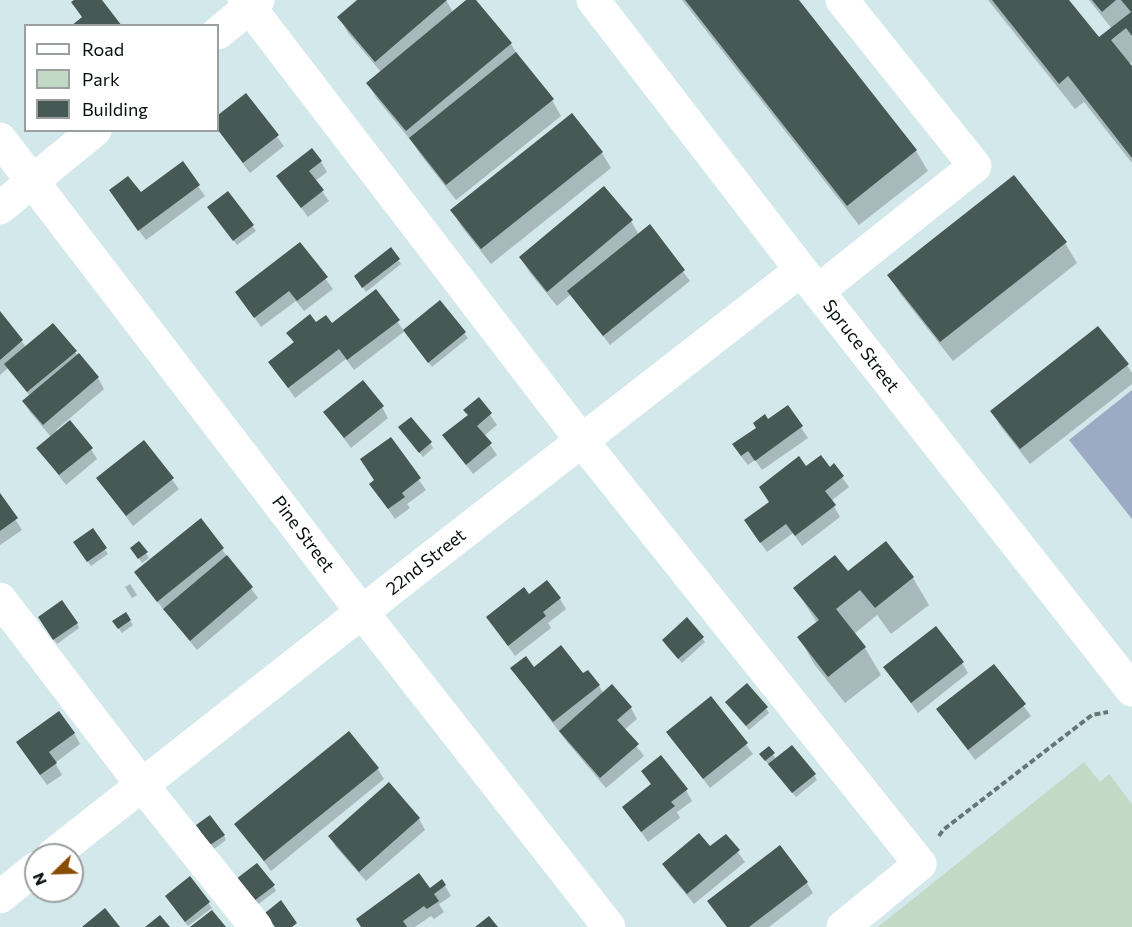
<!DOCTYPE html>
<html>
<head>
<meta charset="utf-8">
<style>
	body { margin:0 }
	#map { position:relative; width:1132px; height:927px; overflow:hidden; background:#d2e8eb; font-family:Commissioner,sans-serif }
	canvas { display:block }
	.legend { position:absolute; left:24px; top:24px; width:195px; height:108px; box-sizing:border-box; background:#fff; border:2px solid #9c9f9f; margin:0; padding:8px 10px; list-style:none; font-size:18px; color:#070e0e }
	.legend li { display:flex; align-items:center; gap:12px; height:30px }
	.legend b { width:30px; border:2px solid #9c9f9f }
	.north { position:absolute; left:24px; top:843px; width:60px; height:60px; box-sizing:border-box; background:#fff; border:2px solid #9c9f9f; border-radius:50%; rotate:247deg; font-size:16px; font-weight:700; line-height:24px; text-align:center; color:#070e0e }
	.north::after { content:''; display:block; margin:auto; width:21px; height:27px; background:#874e01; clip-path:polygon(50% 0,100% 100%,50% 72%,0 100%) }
</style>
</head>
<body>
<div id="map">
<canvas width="1132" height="927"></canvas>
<ul class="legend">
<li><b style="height:8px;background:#fff"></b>Road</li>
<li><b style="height:16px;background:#c1d9c5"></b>Park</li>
<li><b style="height:16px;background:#475954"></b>Building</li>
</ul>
<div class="north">N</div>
</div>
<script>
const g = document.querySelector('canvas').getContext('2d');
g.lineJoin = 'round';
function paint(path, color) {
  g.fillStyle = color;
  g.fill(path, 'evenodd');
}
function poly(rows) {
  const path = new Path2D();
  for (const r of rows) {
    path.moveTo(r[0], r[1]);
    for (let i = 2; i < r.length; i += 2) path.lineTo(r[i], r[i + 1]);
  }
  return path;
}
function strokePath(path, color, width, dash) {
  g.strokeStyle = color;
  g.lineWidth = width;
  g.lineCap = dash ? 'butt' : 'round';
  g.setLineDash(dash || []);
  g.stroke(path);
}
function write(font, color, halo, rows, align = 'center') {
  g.font = font + ' Commissioner,sans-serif';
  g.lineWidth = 6;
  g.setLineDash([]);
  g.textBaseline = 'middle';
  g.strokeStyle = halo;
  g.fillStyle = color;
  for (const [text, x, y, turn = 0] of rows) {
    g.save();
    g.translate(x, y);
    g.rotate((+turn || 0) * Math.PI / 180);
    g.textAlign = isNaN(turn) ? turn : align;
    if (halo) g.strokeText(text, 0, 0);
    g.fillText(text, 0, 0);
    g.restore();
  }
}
const green = poly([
	[1084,762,1100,782,1109,774,1132,804,1132,927,878,927]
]);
const water = poly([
	[1132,390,1132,519,1069,440]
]);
const shadow = poly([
	[359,0,446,0,453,12,468,0,474,0,511,44,520,59,552,100,561,116,456,200,420,154,413,143,377,99,368,83,381,72,348,33,339,17],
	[682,0,797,0,916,151,928,171,859,225],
	[988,0,1067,0,1098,39,1112,29,1089,0,1132,0,1132,62,1129,65,1132,69,1132,163,1084,102,1075,109],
	[246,95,284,146,250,173,218,130,218,117],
	[602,153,611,168,491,264,461,226,452,210],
	[321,162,327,172,315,181,329,201,308,217,278,176],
	[182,163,205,196,146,240,117,201,140,194],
	[228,193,256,231,237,245,212,212],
	[631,221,639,235,649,227,690,281,610,345,571,294,557,306,530,273,521,258],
	[1065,243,1077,263,953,361,901,295,889,275],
	[300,244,333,289,304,311,296,301,261,327,237,292],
	[398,260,401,264,366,292,358,281],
	[375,291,404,331,440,302,468,338,432,367,405,331,354,370,346,359,295,398,270,362,294,343,288,333,310,316,315,325,325,317,332,325],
	[0,313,26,347,75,352,98,378,104,389,56,430,91,449,97,459,66,485,38,448,51,437,30,412,24,401,30,396,8,368,0,375],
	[1127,365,1132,373,1132,384,1030,464,1001,427,992,412],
	[479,399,497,425,484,436,497,455,473,474,444,436,468,416],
	[382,407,388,418,351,448,325,413],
	[787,407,808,438,762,470,755,460,748,465,740,455,768,421],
	[403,432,430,443,433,448,423,457],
	[390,439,426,490,407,504,410,508,395,519,371,484,375,481],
	[144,442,179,489,133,526,98,479],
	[834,466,849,487,831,501,840,517,802,546,793,533,767,552,752,531,770,503,806,468,830,469],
	[0,496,22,530,0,545],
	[200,520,258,598,197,650,142,583,135,572],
	[92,530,108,554,91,566,78,547],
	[886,543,913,578,929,605,891,634,877,615,854,634,865,648,881,675,845,703,814,664,799,637,817,623,795,588,848,573],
	[135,553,146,553,149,558,142,563],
	[130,584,137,595,132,598,125,587],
	[529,596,560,599,566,609,548,623,551,628,515,656,488,618],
	[130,621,133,625,122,633,117,626],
	[42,623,77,623,79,628,57,644],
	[702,638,705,642,682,663,666,645],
	[962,663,968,673,918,713,885,667],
	[994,666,1031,716,975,760,938,709],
	[512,669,534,669,583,675,599,686,604,694,612,687,631,708,637,719,624,730,644,756,606,788,567,742],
	[711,698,753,754,710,788,668,732],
	[730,707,766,708,769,713,749,730],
	[74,733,80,744,55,763,62,775,47,785,24,753],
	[769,748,776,759,814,775,817,780,796,797,764,759],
	[378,769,384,779,271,871,236,824],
	[643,771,686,790,692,801,677,812,680,818,648,842,624,807,652,786],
	[389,785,419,819,425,830,366,881,336,847,330,837],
	[200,831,224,836,226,840,214,849],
	[726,836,745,862,694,904,670,875,664,864,710,849],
	[190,878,212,908,188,926,170,901],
	[807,883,813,893,769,927,727,927,709,901],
	[241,884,273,886,276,891,257,905],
	[445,886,451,896,439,904,444,912,434,919,431,916,415,927,362,927,430,890]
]);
const building = poly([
	[74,0,102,0,122,26,71,26,82,17,71,2],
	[357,0,447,0,375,62,337,17],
	[466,0,476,0,512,43,406,131,366,83],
	[685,0,799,0,917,150,847,206],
	[992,0,1069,0,1099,37,1131,12,1121,0,1132,0,1132,36,1126,28,1111,40,1132,66,1132,158,1068,76,1059,84],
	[1092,0,1116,0,1102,12],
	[516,52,554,99,446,185,409,138],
	[246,93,279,135,243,163,218,130,218,115],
	[572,113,603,152,481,249,450,210],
	[312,148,322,161,309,171,324,190,301,208,276,176],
	[183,161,200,185,138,231,109,190,128,176,141,192],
	[1014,175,1067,242,940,342,887,275],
	[604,186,633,220,547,292,519,257],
	[228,191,254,225,233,241,207,207],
	[650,224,685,270,603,336,567,291],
	[300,242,328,277,297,301,289,291,254,318,235,292],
	[391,247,400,259,362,288,354,276],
	[376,289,400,320,347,360,339,349,288,388,268,362,294,342,286,333,310,314,316,322,326,315,332,323],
	[440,300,466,332,428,363,403,330],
	[0,311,23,340,0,360],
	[53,323,77,351,27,392,4,364],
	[1098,326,1129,364,1020,449,990,411],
	[79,353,99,377,43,425,22,401],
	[363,380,384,406,344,438,323,412],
	[479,397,492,413,477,426,492,443,466,465,442,435,468,415,463,410],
	[788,405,803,426,755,461,748,451,741,456,732,444,756,428,753,423,765,414,768,419],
	[411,417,432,442,419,453,398,427],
	[70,420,93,448,59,475,36,448],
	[391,437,421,478,402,493,405,497,388,509,369,484,374,480,360,459],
	[144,440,174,478,126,516,96,478],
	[821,455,830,467,834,463,844,476,825,491,836,505,795,536,786,524,760,543,744,520,769,502,759,487,799,456,806,466],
	[0,493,18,518,0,531],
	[201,518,224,548,157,602,134,572],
	[93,528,107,548,87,562,73,542],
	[139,541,148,552,138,559,130,548],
	[886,541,914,577,875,608,860,590,836,609,866,647,828,677,797,637,819,620,793,588,835,555,848,571],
	[227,555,253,587,190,641,163,609],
	[547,580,561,598,543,612,546,616,508,646,486,617,524,587,529,594],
	[62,600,78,623,53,640,38,617],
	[126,612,131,620,118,629,112,621],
	[687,617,704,637,678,659,662,640],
	[936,626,964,662,911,703,883,667],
	[561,645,583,673,588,670,600,685,553,722,510,668,526,656,534,667],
	[994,664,1026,704,968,750,936,709],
	[747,683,768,707,746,726,725,702],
	[612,684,632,707,617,720,639,744,600,778,559,731],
	[711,696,748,743,703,779,666,732],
	[59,711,75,733,49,752,57,763,40,775,16,742],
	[349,731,379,768,264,861,234,824],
	[792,745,816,774,792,793,768,764],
	[769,746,775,753,765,761,759,754],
	[661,755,688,789,671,802,675,806,641,832,622,807,651,784,641,771],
	[389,782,420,818,359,872,328,836],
	[210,815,225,835,210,845,196,825],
	[699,833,710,846,726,834,740,850,687,894,662,864],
	[780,845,808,882,749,927,727,927,707,901],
	[257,863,275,885,254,901,236,879],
	[419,873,430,888,442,879,446,885,434,894,439,901,427,909,424,906,403,921,407,927,361,927,356,919],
	[190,876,210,902,185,922,165,896],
	[281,900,297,923,292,927,275,927,265,913],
	[105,908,120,927,82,927],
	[212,910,226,927,190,927],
	[160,915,170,927,145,927],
	[489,916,498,927,475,927]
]);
const path = poly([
	[939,836,943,830,1092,715,1108,712]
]);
const minor = poly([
	[244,0,582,441,920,864,843,927],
	[593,0,801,270,1132,690],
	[218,33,258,0],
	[0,139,362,612,609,927],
	[0,208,95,130],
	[818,291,975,166,842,0],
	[0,599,142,785,256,927],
	[53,855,395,586,801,270],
	[0,897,36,868]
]);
const streetNames = [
	["Spruce Street",861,346,52],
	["Pine Street",303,534,53],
	["22nd Street",426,562,-38]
];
paint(green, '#c1d9c5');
paint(water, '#9caac4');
paint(shadow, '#0003');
paint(building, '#475954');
strokePath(path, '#677576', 4, [6, 3]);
strokePath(minor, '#fff', 33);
write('18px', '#070e0e', '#fff', streetNames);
</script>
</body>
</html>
